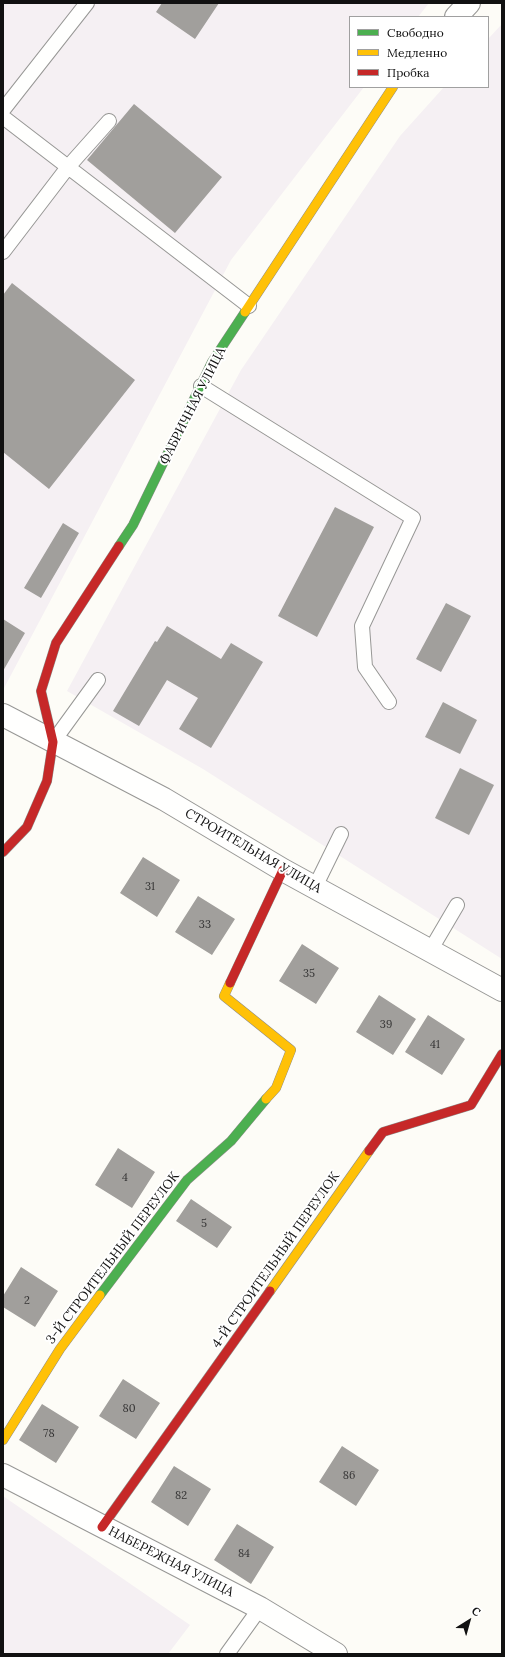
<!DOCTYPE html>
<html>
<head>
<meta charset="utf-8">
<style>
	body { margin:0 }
	#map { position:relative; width:505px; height:1657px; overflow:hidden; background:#fdfcf7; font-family:Lora,serif }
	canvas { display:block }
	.frame { position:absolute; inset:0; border:4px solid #111; pointer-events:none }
	.legend { position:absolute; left:349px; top:16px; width:140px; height:72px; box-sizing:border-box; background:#fff; border:1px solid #a0a0a0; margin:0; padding:5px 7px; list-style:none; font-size:12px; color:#111 }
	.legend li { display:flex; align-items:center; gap:8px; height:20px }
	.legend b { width:20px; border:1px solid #a0a0a0 }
	.north { position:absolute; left:449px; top:1601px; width:40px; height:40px; -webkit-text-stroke:3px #fff; paint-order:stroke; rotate:37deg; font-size:11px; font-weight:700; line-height:16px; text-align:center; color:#111 }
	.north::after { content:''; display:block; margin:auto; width:14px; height:18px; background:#111; clip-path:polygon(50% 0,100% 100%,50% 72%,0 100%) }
</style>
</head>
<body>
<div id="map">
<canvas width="505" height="1657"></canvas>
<div class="frame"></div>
<ul class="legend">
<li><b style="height:5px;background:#4caf50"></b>Свободно</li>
<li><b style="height:5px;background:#ffc107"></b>Медленно</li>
<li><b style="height:5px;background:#c62828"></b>Пробка</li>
</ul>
<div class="north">С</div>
</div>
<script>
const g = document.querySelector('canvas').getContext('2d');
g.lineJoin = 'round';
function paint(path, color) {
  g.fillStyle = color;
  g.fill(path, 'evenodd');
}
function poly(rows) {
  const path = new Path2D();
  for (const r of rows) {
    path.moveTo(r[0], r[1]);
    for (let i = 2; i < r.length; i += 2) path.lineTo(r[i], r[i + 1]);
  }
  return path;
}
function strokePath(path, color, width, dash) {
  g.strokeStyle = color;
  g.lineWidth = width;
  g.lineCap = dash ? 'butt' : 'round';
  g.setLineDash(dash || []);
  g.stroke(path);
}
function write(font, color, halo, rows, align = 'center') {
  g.font = font + ' Lora,serif';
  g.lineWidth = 4;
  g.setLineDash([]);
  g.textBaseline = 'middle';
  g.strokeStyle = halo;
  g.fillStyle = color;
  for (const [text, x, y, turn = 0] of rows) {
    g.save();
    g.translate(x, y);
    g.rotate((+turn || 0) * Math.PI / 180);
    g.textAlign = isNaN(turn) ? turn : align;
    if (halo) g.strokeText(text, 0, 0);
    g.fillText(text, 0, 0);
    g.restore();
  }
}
const industrial = poly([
	[3,3,429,3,418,17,350,17,350,87,364,87,231,260,3,690],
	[502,24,502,959,203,769,67,691,241,370,400,136,444,87,488,87,488,39],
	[3,1496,190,1625,168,1654,3,1654]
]);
const building = poly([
	[162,3,219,3,195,39,156,12],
	[134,104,222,177,175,233,87,160],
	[12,283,135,380,49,489,3,452,3,295],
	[335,507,374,527,317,637,278,616],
	[63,523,79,533,41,598,24,588],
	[446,603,471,616,441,672,416,659],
	[3,619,25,633,3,671],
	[167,626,221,659,231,643,263,662,211,748,179,729,198,698,167,680,139,726,113,711,155,641,157,642],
	[443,702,477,720,460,754,425,737],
	[460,768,494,785,469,835,435,818],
	[143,857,180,880,157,917,120,893],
	[198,896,235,919,212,955,175,932],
	[302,944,339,968,316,1004,279,981],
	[379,995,416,1019,393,1055,356,1032],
	[428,1015,465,1039,442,1075,405,1052],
	[118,1148,155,1172,132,1208,95,1185],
	[191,1199,232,1227,217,1248,176,1221],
	[21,1267,58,1291,35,1327,3,1307,3,1296],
	[123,1379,160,1403,136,1439,99,1416],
	[42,1404,79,1427,56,1463,19,1440],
	[342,1446,379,1470,356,1506,319,1482],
	[174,1466,211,1489,188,1526,151,1502],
	[237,1524,274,1547,251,1584,214,1560]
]);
const lane = poly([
	[3,110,87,3],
	[3,117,249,306],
	[3,252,68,167,109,121],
	[201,386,413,518,362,626,365,667,389,702],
	[53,742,98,680],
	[315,887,341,834],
	[430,951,457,905],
	[227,1654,260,1608]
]);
const street = poly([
	[456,17,469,3],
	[3,715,164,799,283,870,502,990],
	[3,1475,260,1608,336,1654]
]);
const fast = poly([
	[119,546,133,525,212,362,245,312],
	[100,1295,187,1180,231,1141,266,1099]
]);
const slow = poly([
	[245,312,393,87],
	[230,983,224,996,291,1050,276,1088,266,1099],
	[270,1291,369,1151],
	[3,1440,60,1349,100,1295]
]);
const jam = poly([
	[3,852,27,827,47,781,53,742,41,691,56,643,119,546],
	[230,983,283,870],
	[369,1151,383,1132,471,1105,502,1054],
	[102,1527,270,1291]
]);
const numberNames = [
	["31",150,887],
	["33",205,925],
	["35",309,974],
	["39",386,1025],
	["41",435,1045],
	["4",125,1178],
	["5",204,1224],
	["2",27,1301],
	["80",129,1409],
	["78",49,1434],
	["86",349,1476],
	["82",181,1496],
	["84",244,1554]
];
const streetNames = [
	["ФАБРИЧНАЯ УЛИЦА",193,406,-63],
	["СТРОИТЕЛЬНАЯ УЛИЦА",253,851,30],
	["3-Й СТРОИТЕЛЬНЫЙ ПЕРЕУЛОК",113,1258,-53],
	["4-Й СТРОИТЕЛЬНЫЙ ПЕРЕУЛОК",276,1260,-55],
	["НАБЕРЕЖНАЯ УЛИЦА",171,1562,27]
];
paint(industrial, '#f5f0f3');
paint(building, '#a19f9c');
strokePath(lane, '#979795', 16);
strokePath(street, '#979795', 24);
strokePath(fast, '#8e8d8b', 10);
strokePath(slow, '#8e8d8b', 10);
strokePath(jam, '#8e8d8b', 10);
strokePath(lane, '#fffffe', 14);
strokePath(street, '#fffffe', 22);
strokePath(fast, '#4caf50', 9);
strokePath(slow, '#ffc107', 9);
strokePath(jam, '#c62828', 9);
write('11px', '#353434', null, numberNames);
write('13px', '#111', '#fff', streetNames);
</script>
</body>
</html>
